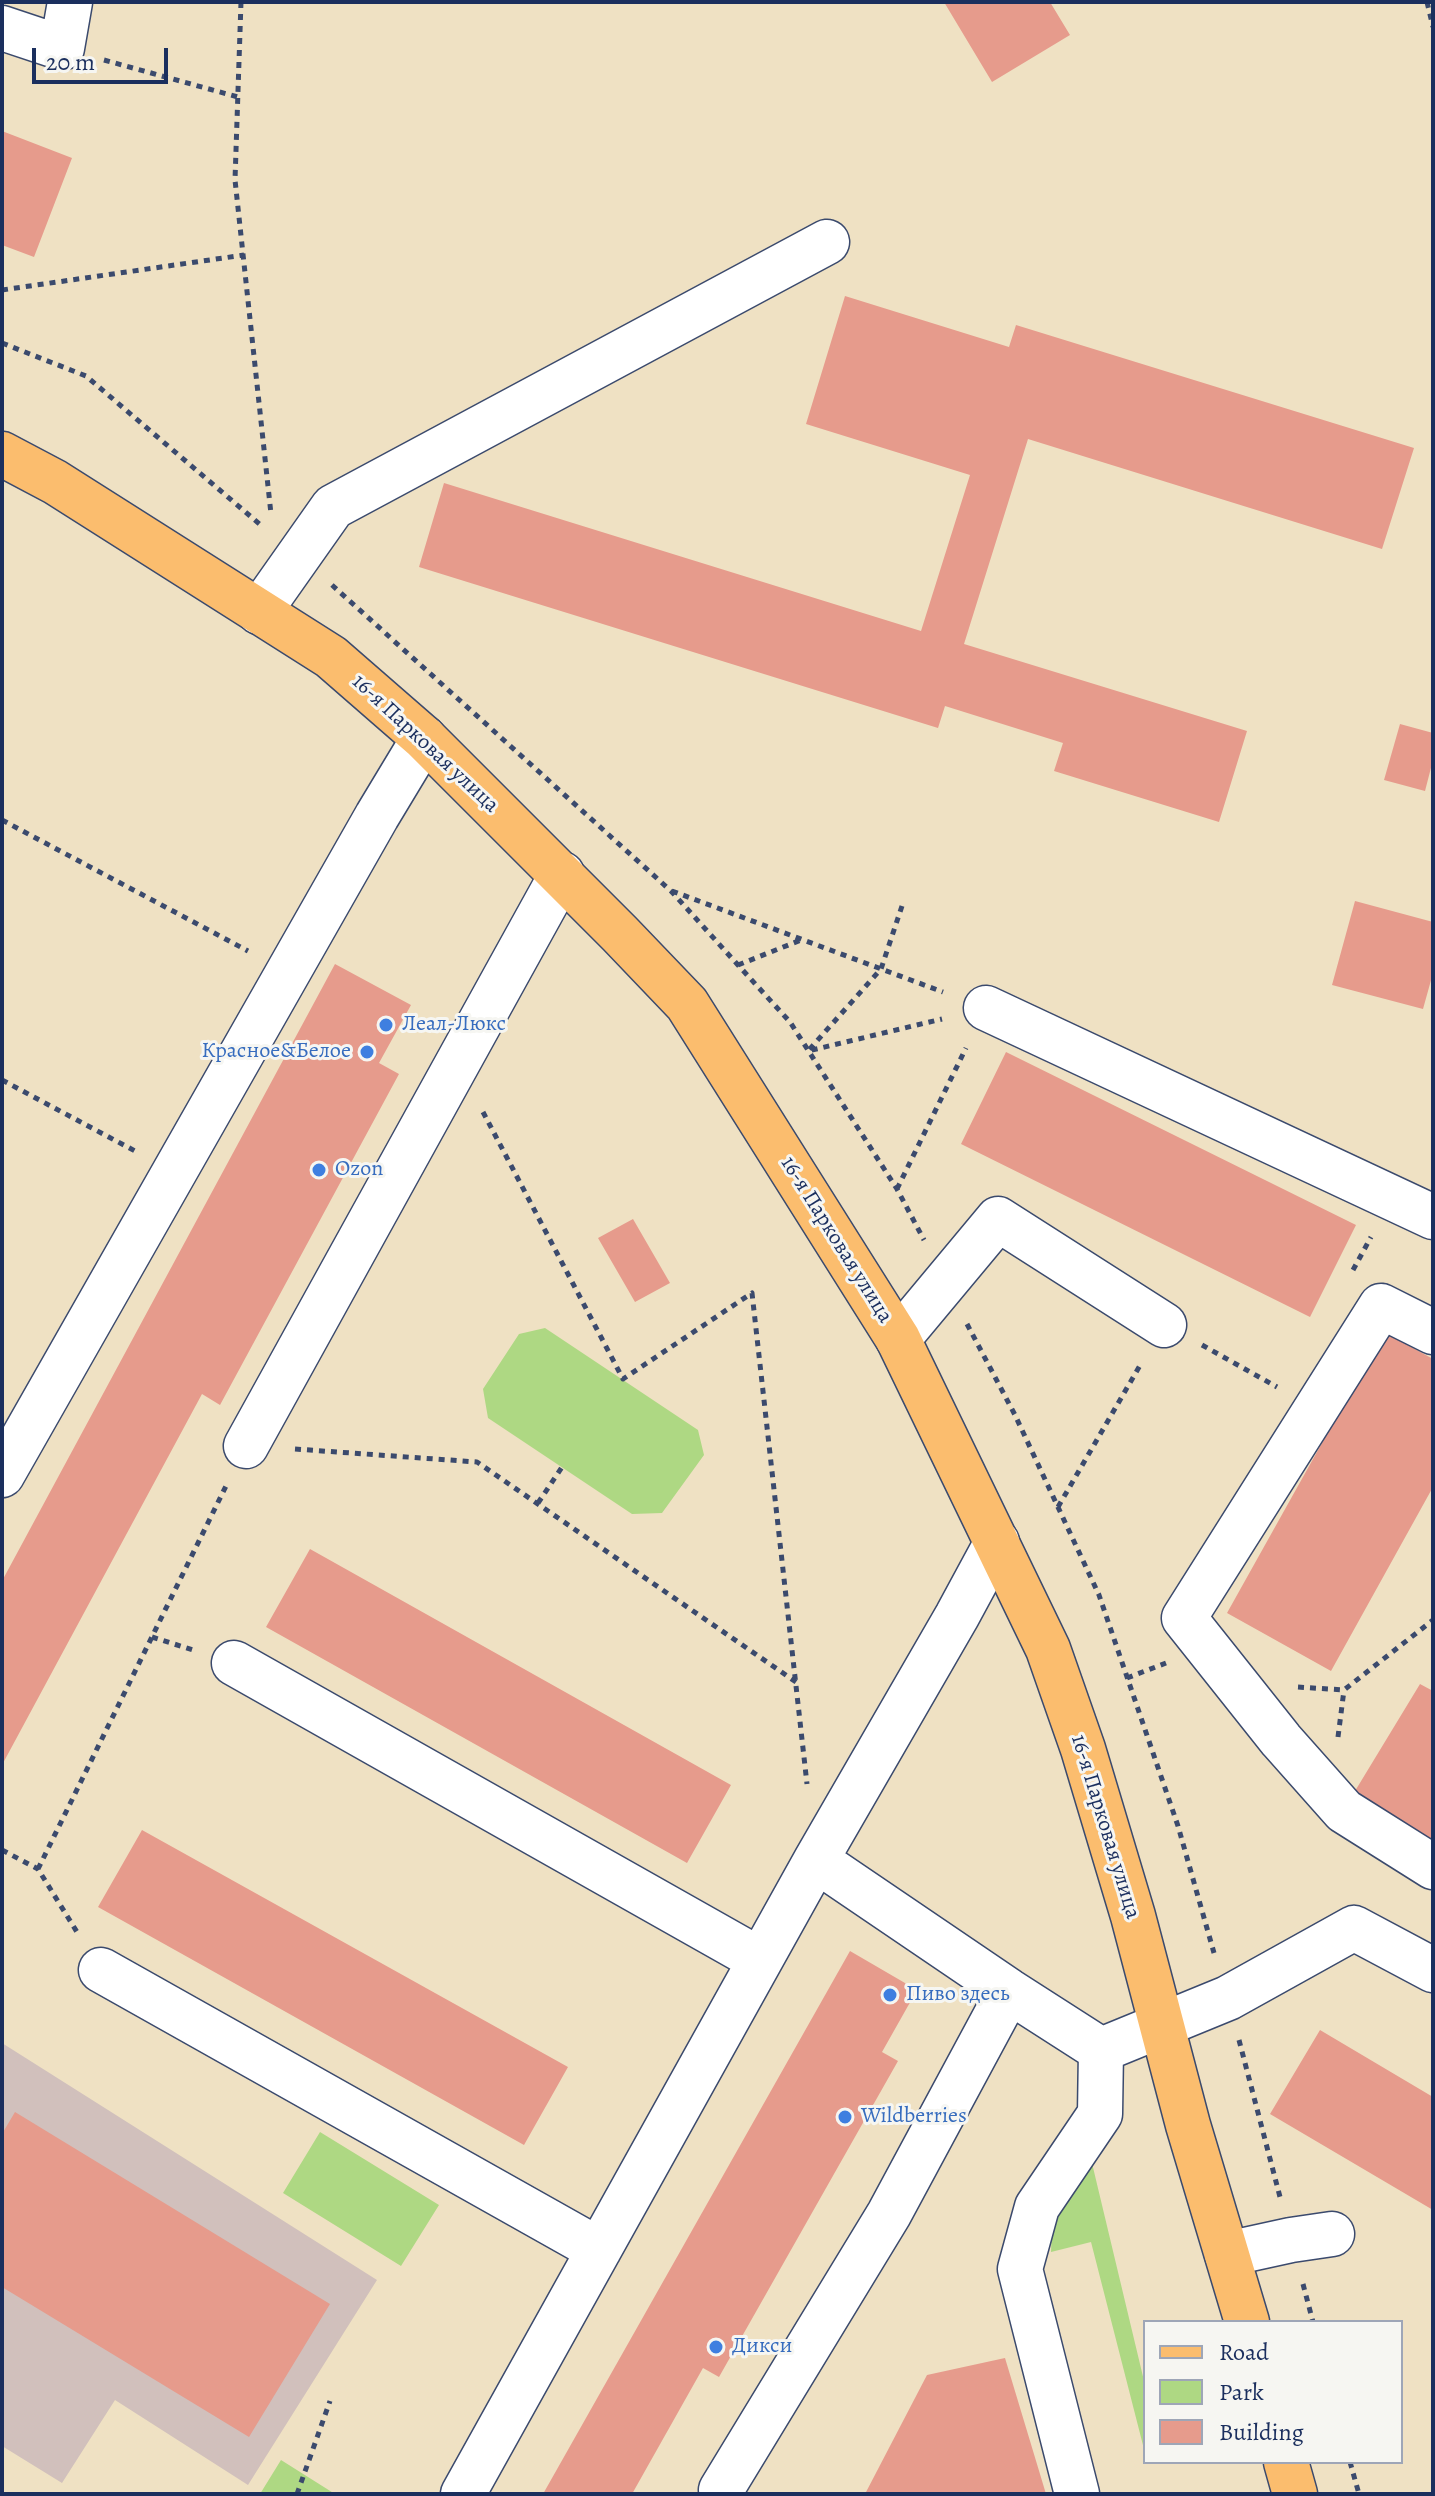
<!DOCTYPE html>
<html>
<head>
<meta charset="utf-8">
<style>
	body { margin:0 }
	#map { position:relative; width:1435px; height:2496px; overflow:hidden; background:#efe1c3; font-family:Alegreya,serif }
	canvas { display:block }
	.frame { position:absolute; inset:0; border:4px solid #1b2f5e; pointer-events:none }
	.legend { position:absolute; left:1143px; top:2320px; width:260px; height:144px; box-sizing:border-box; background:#f6f6f2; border:2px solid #9ea6b7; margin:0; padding:10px 14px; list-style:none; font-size:24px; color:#1b2f5e }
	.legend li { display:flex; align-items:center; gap:16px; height:40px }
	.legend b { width:40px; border:2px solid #9ea6b7 }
	.scale { position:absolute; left:32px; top:48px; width:136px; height:36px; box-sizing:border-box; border:4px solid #1b2f5e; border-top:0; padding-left:10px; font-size:24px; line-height:28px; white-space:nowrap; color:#1b2f5e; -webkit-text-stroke:6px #f6f6f2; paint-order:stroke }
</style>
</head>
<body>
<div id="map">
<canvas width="1435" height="2496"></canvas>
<div class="frame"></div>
<ul class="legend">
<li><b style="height:10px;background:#fbbd6e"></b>Road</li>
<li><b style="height:22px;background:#aed883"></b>Park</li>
<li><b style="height:22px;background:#e69b8c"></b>Building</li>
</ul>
<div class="scale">20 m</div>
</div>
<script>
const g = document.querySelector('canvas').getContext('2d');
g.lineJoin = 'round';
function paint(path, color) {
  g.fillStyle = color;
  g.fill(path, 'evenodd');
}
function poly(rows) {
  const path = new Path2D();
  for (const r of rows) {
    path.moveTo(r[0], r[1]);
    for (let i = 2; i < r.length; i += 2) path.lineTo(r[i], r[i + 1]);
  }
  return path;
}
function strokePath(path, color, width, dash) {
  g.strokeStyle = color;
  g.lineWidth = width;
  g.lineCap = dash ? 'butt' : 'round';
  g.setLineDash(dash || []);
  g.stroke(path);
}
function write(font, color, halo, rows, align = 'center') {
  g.font = font + ' Alegreya,serif';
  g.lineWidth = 6;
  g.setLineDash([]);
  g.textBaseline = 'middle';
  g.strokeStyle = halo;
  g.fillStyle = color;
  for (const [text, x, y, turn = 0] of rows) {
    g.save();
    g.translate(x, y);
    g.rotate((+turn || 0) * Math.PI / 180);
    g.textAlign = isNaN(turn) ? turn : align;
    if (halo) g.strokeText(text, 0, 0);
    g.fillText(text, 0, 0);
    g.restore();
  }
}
const industrial = poly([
	[2,2043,377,2280,248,2485,115,2400,62,2483,2,2446]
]);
const green = poly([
	[545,1328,698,1430,704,1455,662,1513,632,1514,488,1418,483,1389,519,1334],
	[320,2132,439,2205,401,2266,283,2193],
	[1091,2159,1145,2385,1145,2453,1091,2242,1051,2252,1052,2224],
	[281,2460,335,2494,260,2494]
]);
const building = poly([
	[944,2,1050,2,1070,35,992,82],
	[2,131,72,158,34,257,2,245],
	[845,296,1009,347,1016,325,1414,448,1382,549,1028,439,964,644,1247,731,1219,822,1054,771,1063,743,945,706,938,728,419,567,444,483,921,631,970,475,806,424],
	[1400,724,1433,733,1433,760,1425,791,1384,780],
	[1355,901,1433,922,1433,973,1423,1009,1332,985],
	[335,964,411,1005,379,1063,399,1074,220,1405,202,1394,2,1765,2,1581],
	[1006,1052,1356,1225,1310,1317,961,1144],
	[633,1219,670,1283,635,1302,598,1238],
	[1384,1332,1433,1359,1433,1487,1331,1671,1227,1613],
	[310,1549,731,1785,687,1863,266,1627],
	[1420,1684,1433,1691,1433,1845,1352,1796],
	[142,1830,568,2067,524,2145,98,1907],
	[850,1951,917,1990,882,2052,898,2061,719,2377,703,2368,632,2494,543,2494],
	[1320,2030,1433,2097,1433,2210,1270,2114],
	[15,2112,330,2304,249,2437,2,2287,2,2134],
	[1005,2358,1046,2494,865,2494,927,2375]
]);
const path = poly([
	[241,2,235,180,271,514],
	[1427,2,1433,27],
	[104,60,238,97],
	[2,290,244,255],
	[2,343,86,376,263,527],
	[332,585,671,891,738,965,790,1022,897,1189,924,1240],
	[2,820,248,951],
	[672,891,943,992],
	[902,906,881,969,808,1051,942,1019],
	[738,965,801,940],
	[2,1080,135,1151],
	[483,1112,623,1379,752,1293,807,1784],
	[897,1189,966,1048],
	[1353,1270,1371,1237],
	[967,1324,1015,1415,1099,1595,1178,1826,1214,1953],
	[1202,1345,1277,1387],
	[295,1449,477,1462,796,1682],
	[538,1503,562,1467],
	[1058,1507,1142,1362],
	[152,1637,193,1650],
	[1127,1678,1166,1663],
	[1298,1687,1344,1690,1433,1620],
	[1338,1737,1344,1690],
	[2,1850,38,1869,77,1932],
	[38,1869,226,1486],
	[1239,2040,1280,2197],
	[1303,2284,1313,2322],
	[1350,2462,1359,2494],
	[297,2494,330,2401]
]);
const minor = poly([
	[2,28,62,48,70,2],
	[259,612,333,507,827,242],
	[986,1008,1433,1217],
	[1433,1332,1381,1306,1184,1618,1281,1740,1344,1811,1433,1867],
	[898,1339,998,1219,1164,1325],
	[246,1446,562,874],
	[2,1475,377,816,424,738],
	[234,1663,760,1960],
	[816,1860,1009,1991,1101,2050,1100,2114,1037,2207,1020,2269,1077,2494],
	[101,1970,599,2250],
	[1227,2254,1291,2240,1332,2234],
	[721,2490,889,2214,1009,1991,1101,2050,1228,1998,1354,1928,1433,1970],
	[463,2494,816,1860,957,1616,997,1542]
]);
const major = poly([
	[2,454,55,482,331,657,424,738,620,934,687,1004,898,1339,1048,1649,1083,1749,1133,1916,1188,2125,1247,2322],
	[1286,2462,1295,2494]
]);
const markers = [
	[386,1025,8,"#3f7fe0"],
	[367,1052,8,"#3f7fe0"],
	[319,1170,8,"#3f7fe0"],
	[890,1995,8,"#3f7fe0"],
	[845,2117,8,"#3f7fe0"],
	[716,2347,8,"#3f7fe0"]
];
const streetNames = [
	["16-я Парковая улица",425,744,43],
	["16-я Парковая улица",836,1240,58],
	["16-я Парковая улица",1105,1827,73]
];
const shopNames = [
	["Леал-Люкс",402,1025],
	["Красное&Белое",351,1052,"right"],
	["Ozon",335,1170],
	["Пиво здесь",906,1995],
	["Wildberries",861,2117],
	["Дикси",732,2347]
];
paint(industrial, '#d1c0bc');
paint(green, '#aed883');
paint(building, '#e69b8c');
strokePath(minor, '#3b4a6d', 47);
strokePath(major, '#3b4a6d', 47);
strokePath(path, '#3b4a6d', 5, [6, 6]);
strokePath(minor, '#fff', 44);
strokePath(major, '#fbbd6e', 44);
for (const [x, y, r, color] of markers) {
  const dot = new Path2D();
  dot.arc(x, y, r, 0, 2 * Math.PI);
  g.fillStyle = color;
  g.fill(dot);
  strokePath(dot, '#f6f6f2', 3);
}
write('22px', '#1b2f5e', '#f6f6f2', streetNames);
write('22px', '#366cbe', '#f6f6f2', shopNames, 'left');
</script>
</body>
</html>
